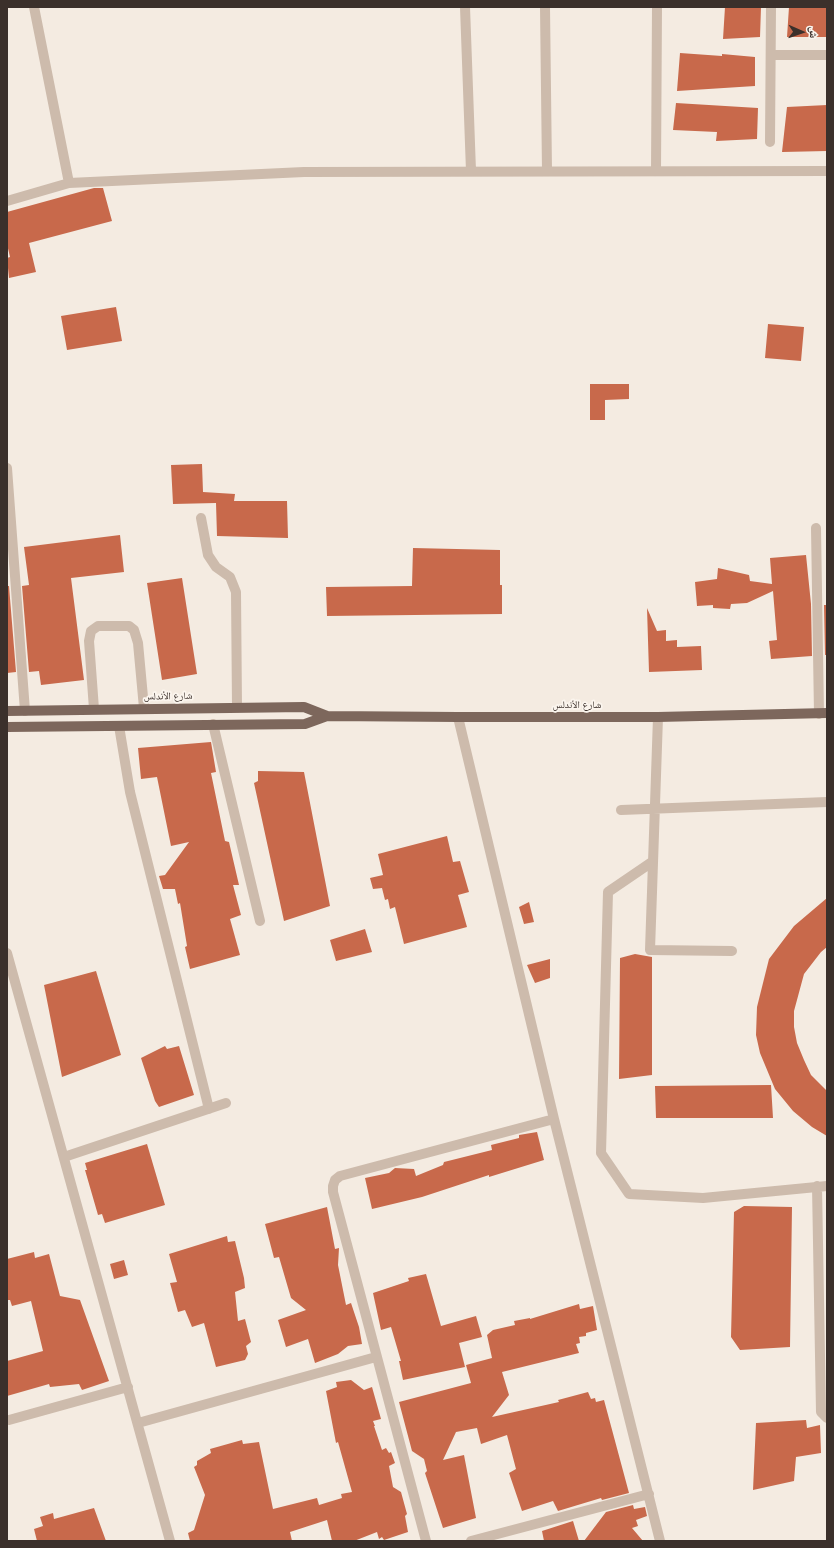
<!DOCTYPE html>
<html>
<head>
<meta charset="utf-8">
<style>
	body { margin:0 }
	#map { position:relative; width:834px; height:1548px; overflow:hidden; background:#f4ebe1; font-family:"Golos Text","Noto Naskh Arabic",sans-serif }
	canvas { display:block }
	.frame { position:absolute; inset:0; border:8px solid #3b302b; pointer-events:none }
	.north { position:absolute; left:782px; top:12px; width:40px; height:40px; -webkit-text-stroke:3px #fbf5ee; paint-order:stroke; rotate:92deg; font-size:11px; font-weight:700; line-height:16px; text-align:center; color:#3b302b }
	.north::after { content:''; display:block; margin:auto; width:14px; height:18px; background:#3b302b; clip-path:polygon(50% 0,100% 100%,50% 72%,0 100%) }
</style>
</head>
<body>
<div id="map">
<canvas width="834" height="1548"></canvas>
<div class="frame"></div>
<div class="north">ش</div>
</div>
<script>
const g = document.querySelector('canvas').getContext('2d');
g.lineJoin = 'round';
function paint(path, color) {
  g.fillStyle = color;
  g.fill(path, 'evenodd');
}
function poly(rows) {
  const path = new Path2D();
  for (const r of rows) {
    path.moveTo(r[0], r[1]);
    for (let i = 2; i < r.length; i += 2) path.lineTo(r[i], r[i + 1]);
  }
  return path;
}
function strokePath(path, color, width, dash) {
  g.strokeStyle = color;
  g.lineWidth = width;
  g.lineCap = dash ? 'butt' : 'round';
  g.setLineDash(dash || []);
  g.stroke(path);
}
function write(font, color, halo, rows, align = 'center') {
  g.font = font + ' "Golos Text","Noto Naskh Arabic",sans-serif';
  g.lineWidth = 3.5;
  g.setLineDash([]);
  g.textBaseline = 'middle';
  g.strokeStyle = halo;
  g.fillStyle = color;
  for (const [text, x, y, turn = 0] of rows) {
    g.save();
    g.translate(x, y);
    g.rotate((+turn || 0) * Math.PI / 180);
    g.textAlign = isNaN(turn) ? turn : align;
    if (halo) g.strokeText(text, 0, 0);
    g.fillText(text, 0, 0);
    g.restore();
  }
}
const building = poly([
	[725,7,761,7,760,37,723,39],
	[789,7,827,7,827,37,787,37],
	[680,53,722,56,722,54,755,57,755,86,677,91],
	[676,103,758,108,757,139,716,141,717,132,673,130],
	[827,105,827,151,782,152,787,107],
	[94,188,103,188,112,221,29,243,36,272,9,278,7,258,10,257,7,244,7,212],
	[116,307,122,341,67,350,61,316],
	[768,324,804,327,801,361,765,358],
	[590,384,629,384,629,399,605,400,605,420,590,420],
	[202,464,203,492,235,494,234,501,287,501,288,538,217,536,216,503,173,504,171,465],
	[120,535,124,572,71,578,84,680,41,685,39,671,29,672,22,586,29,585,24,547],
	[413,548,500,550,500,585,502,585,502,614,327,616,326,587,412,586],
	[806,555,811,604,812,656,771,659,769,641,777,640,773,591,747,603,731,604,730,609,713,608,713,605,697,606,695,582,717,579,718,568,749,575,750,581,772,584,770,558],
	[182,578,197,674,162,680,147,583],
	[7,586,9,586,16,672,7,673],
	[824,605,827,605,827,655,825,655],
	[647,608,657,631,666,630,666,641,677,640,677,647,701,646,702,670,649,672],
	[211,742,216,772,211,773,225,841,229,842,239,885,233,885,241,915,230,919,240,955,190,969,185,947,187,946,180,903,178,904,175,889,163,889,159,876,165,875,189,842,171,846,157,777,141,779,138,748],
	[258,771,304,772,330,906,284,921,254,783,258,781],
	[447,836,453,862,460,861,469,892,458,895,467,927,404,944,395,907,390,909,388,899,385,900,382,888,373,889,370,878,383,875,378,854],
	[827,898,827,947,821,952,804,974,794,1011,794,1027,797,1043,804,1060,811,1075,827,1091,827,1136,812,1127,793,1111,775,1089,760,1053,756,1035,757,1007,769,959,794,926],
	[529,902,534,922,524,924,519,907],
	[365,929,372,952,336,961,330,940],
	[635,954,652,957,652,1075,619,1079,620,958],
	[550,959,550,978,535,983,527,965],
	[96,971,121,1055,62,1077,44,985],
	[165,1046,167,1049,179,1046,194,1095,159,1107,155,1101,141,1058],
	[771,1085,773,1118,656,1118,655,1086],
	[537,1132,544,1160,489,1177,489,1175,422,1197,372,1209,365,1178,389,1173,395,1168,414,1169,416,1176,443,1165,444,1162,492,1150,491,1145,519,1138,519,1135],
	[147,1144,165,1205,105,1223,102,1214,98,1215,85,1170,87,1170,85,1163],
	[744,1206,792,1207,790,1347,740,1350,731,1337,734,1212],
	[327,1207,335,1249,339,1248,338,1265,346,1305,351,1303,359,1327,362,1344,348,1346,338,1354,315,1363,308,1339,286,1347,278,1320,306,1310,291,1298,279,1257,274,1258,265,1224],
	[227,1236,228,1242,235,1241,244,1278,245,1288,235,1292,238,1321,245,1319,251,1342,246,1346,248,1354,245,1360,216,1367,204,1323,192,1327,185,1310,178,1312,170,1283,177,1282,169,1254],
	[34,1252,35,1258,49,1254,60,1296,80,1300,109,1381,82,1390,79,1384,50,1387,49,1384,7,1396,7,1361,43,1351,31,1301,12,1306,10,1300,7,1300,7,1259],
	[124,1260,128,1275,114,1279,110,1264],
	[426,1274,441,1326,476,1316,482,1337,459,1343,465,1367,403,1380,399,1361,401,1361,391,1327,381,1330,373,1293,409,1281,408,1278],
	[579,1304,580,1309,593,1306,597,1330,586,1333,586,1336,579,1337,580,1343,576,1344,579,1353,502,1372,509,1395,492,1417,559,1402,558,1400,588,1392,591,1399,595,1398,596,1402,604,1400,629,1493,602,1500,601,1498,558,1511,553,1501,522,1511,509,1473,516,1469,507,1435,481,1444,477,1428,456,1432,443,1460,464,1455,476,1518,443,1528,425,1473,427,1471,424,1459,412,1451,399,1402,471,1383,466,1365,492,1358,487,1335,493,1330,515,1325,514,1321,530,1318,530,1319],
	[351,1380,364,1390,372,1387,381,1419,373,1421,375,1426,374,1426,382,1450,386,1448,389,1453,391,1452,395,1463,389,1466,393,1487,401,1492,407,1514,405,1516,408,1532,384,1540,382,1537,379,1539,377,1532,354,1541,332,1541,327,1520,290,1532,292,1541,190,1541,188,1533,194,1530,205,1495,194,1467,197,1465,197,1461,211,1453,210,1449,242,1440,243,1444,259,1442,273,1509,317,1498,319,1505,342,1498,341,1494,352,1492,338,1442,336,1443,326,1391,337,1387,336,1382],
	[806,1420,807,1428,820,1425,821,1453,796,1457,794,1481,753,1490,756,1423],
	[633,1505,634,1509,645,1507,647,1516,636,1520,638,1526,632,1528,643,1541,584,1541,606,1512],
	[94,1508,106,1541,37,1541,34,1529,43,1526,40,1517,53,1513,54,1519],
	[573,1521,579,1541,544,1541,542,1531]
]);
const minor = poly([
	[34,7,69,183],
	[465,7,471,171],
	[545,7,547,171],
	[771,55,827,55],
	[770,142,771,7],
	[656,171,657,7],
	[7,201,69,183,304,172,827,171],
	[7,468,25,711],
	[201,518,208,555,216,567,230,577,236,592,237,707],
	[816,528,819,714],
	[94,709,89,641,91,631,98,626,129,626,134,630,138,643,144,708],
	[458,717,554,1119,660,1541],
	[658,717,650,950,732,951],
	[213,724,260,921],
	[119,726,130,792,209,1109],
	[621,810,827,802],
	[652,862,608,892,601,1153,629,1194,703,1198,827,1186],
	[7,953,170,1541],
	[64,1157,226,1103],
	[817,1186,821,1412,827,1418],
	[9,1420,128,1387],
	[138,1423,376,1357],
	[426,1541,333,1192,333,1186,335,1180,340,1176,554,1119],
	[471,1541,649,1494]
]);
const major = poly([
	[7,711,304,707,327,716,458,717,658,717,827,713],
	[7,727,305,724,327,716]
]);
const streetNames = [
	["شارع الأندلس",168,696,-1],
	["شارع الأندلس",577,705]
];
paint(building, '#c8694b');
strokePath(minor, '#cdbbac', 10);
strokePath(major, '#7d675c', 10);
write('10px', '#3b302b', '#fbf5ee', streetNames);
</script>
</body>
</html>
